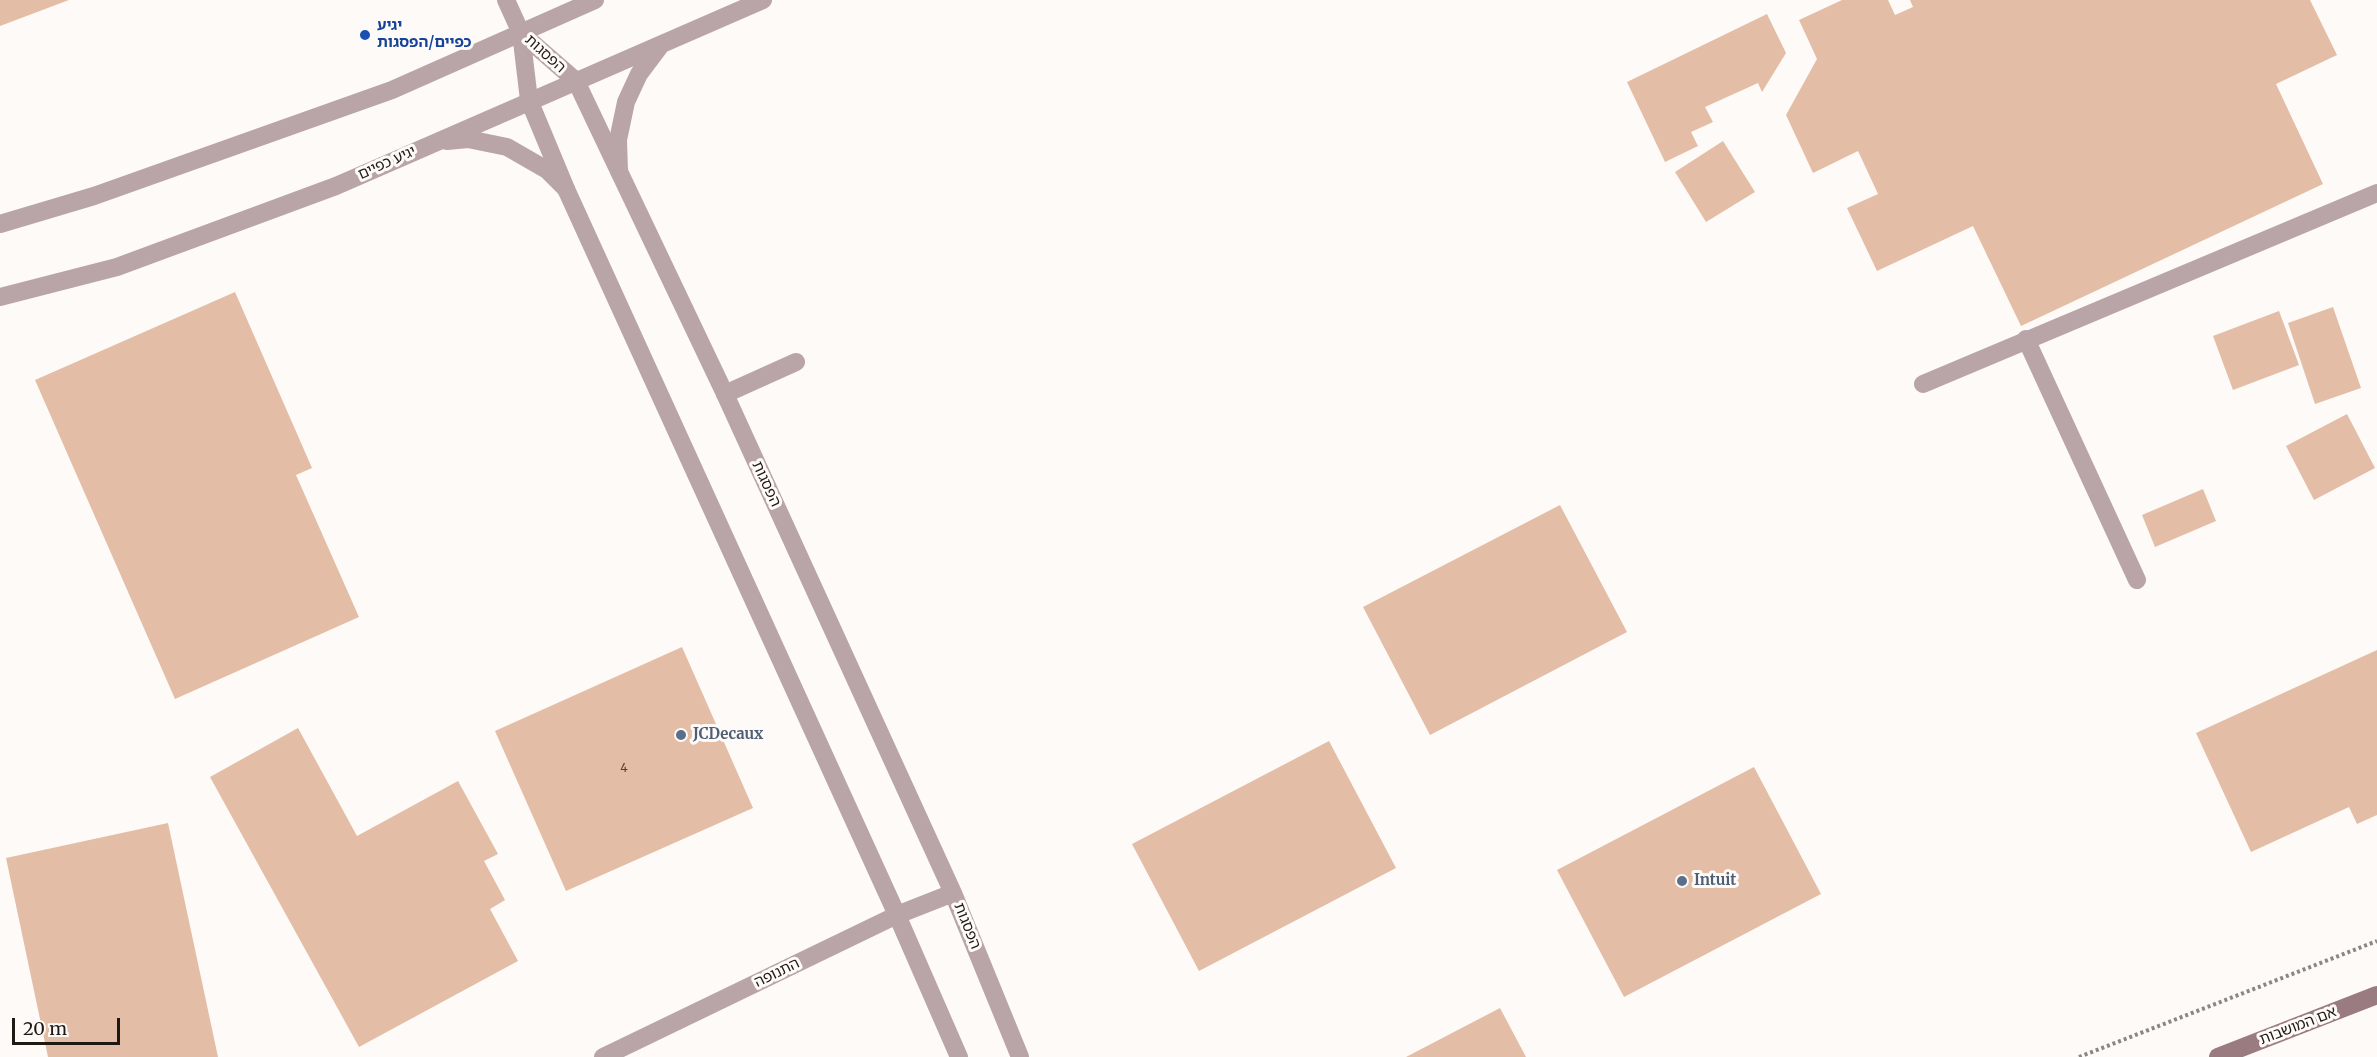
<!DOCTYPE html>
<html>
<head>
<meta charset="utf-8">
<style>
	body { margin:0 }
	#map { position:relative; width:2377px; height:1057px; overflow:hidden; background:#fdfaf7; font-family:Merriweather,serif }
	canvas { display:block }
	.scale { position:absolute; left:12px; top:1018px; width:108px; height:27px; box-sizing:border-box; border:3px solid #1f1914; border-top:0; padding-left:8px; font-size:18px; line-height:21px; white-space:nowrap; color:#1f1914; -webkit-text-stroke:4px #fdfaf7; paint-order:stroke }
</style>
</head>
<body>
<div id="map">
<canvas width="2377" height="1057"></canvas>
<div class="scale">20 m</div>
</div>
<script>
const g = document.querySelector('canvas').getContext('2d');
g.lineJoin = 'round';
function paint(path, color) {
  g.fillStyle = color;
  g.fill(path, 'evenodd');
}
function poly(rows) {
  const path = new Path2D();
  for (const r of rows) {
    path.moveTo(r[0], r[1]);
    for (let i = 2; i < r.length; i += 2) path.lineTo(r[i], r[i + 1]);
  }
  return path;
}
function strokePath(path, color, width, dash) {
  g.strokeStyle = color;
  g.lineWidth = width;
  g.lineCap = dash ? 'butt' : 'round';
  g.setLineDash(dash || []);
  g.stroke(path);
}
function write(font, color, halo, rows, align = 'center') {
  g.font = font + ' Merriweather,"Noto Sans Hebrew",serif';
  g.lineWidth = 6;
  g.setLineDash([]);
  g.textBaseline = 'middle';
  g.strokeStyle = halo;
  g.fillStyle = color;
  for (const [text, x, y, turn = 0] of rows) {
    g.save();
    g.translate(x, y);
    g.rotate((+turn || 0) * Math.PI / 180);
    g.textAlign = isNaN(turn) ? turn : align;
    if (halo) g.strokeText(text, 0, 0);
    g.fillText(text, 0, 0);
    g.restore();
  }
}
const building = poly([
	[0,0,69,0,0,26],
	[1842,0,1888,0,1895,15,1913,7,1910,0,2310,0,2337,55,2276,84,2323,184,2021,326,1973,226,1877,271,1847,208,1878,194,1858,151,1813,173,1786,115,1817,59,1799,20],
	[1767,14,1786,53,1762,92,1758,83,1705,107,1713,122,1691,132,1698,146,1665,162,1627,82],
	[1723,141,1755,192,1706,222,1675,172],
	[235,292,312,468,296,475,359,617,175,699,35,380],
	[2333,307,2361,388,2315,404,2288,323],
	[2279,311,2299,365,2233,390,2213,336],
	[2347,414,2375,468,2314,500,2286,446],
	[2203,489,2216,521,2155,547,2142,515],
	[1560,505,1627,632,1430,735,1363,607],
	[682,647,753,808,566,891,495,731],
	[2377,650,2377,815,2357,824,2349,807,2251,852,2196,733],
	[298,728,357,836,458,781,498,854,484,861,505,900,490,909,518,961,359,1047,210,777],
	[1329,741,1396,868,1199,971,1132,844],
	[1754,767,1821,894,1624,997,1557,870],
	[168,823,218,1057,48,1057,6,858],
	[1500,1008,1526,1057,1406,1057]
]);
const path = poly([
	[2079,1057,2377,941]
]);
const service = poly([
	[506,0,521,33],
	[2026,339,2137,580],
	[1923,384,2377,193],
	[725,394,796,362]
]);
const minor = poly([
	[521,33,576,81,586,102,725,394,953,893,1020,1057],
	[521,33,529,100,566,189,897,915,959,1057],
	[603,1057,897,915,953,893]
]);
const tertiary = poly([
	[447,141,468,139,507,147,547,170,566,189],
	[619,171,618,140,626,102,639,74,660,46],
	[0,224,94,196,392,90,595,0],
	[0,297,117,267,336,186,763,0]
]);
const secondary = poly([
	[2218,1057,2377,995]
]);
const markers = [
	[365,35,6,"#1a4fb4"],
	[681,735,6,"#5c6f8a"],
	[1682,881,6,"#5c6f8a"]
];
const numberNames = [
	["4",624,769]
];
const transitNames = [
	["יגיע",377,26],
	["כפיים/הפסגות",377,43]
];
const streetNames = [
	["הפסגות",545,54,42],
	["יגיע כפיים",387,163,-24],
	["הפסגות",766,484,65],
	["הפסגות",967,926,68],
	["התנופה",777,973,-26],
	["אם המושבות",2298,1026,-21]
];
const serviceNames = [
	["JCDecaux",693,735],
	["Intuit",1694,881]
];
paint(building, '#e4bda6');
strokePath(path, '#8b8682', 4, [3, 3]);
strokePath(service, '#b9a5a8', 18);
strokePath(minor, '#b9a5a8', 18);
strokePath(tertiary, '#b9a5a8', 18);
strokePath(secondary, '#997b80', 18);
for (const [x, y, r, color] of markers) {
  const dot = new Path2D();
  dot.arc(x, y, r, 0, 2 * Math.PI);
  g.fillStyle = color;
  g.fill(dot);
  strokePath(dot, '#fdfaf7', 2);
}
write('12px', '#504238', null, numberNames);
write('bold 15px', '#164399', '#fdfaf7', transitNames, 'left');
write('15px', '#1f1914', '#fdfaf7', streetNames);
write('bold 15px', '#4e5e75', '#fdfaf7', serviceNames, 'left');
</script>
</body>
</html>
